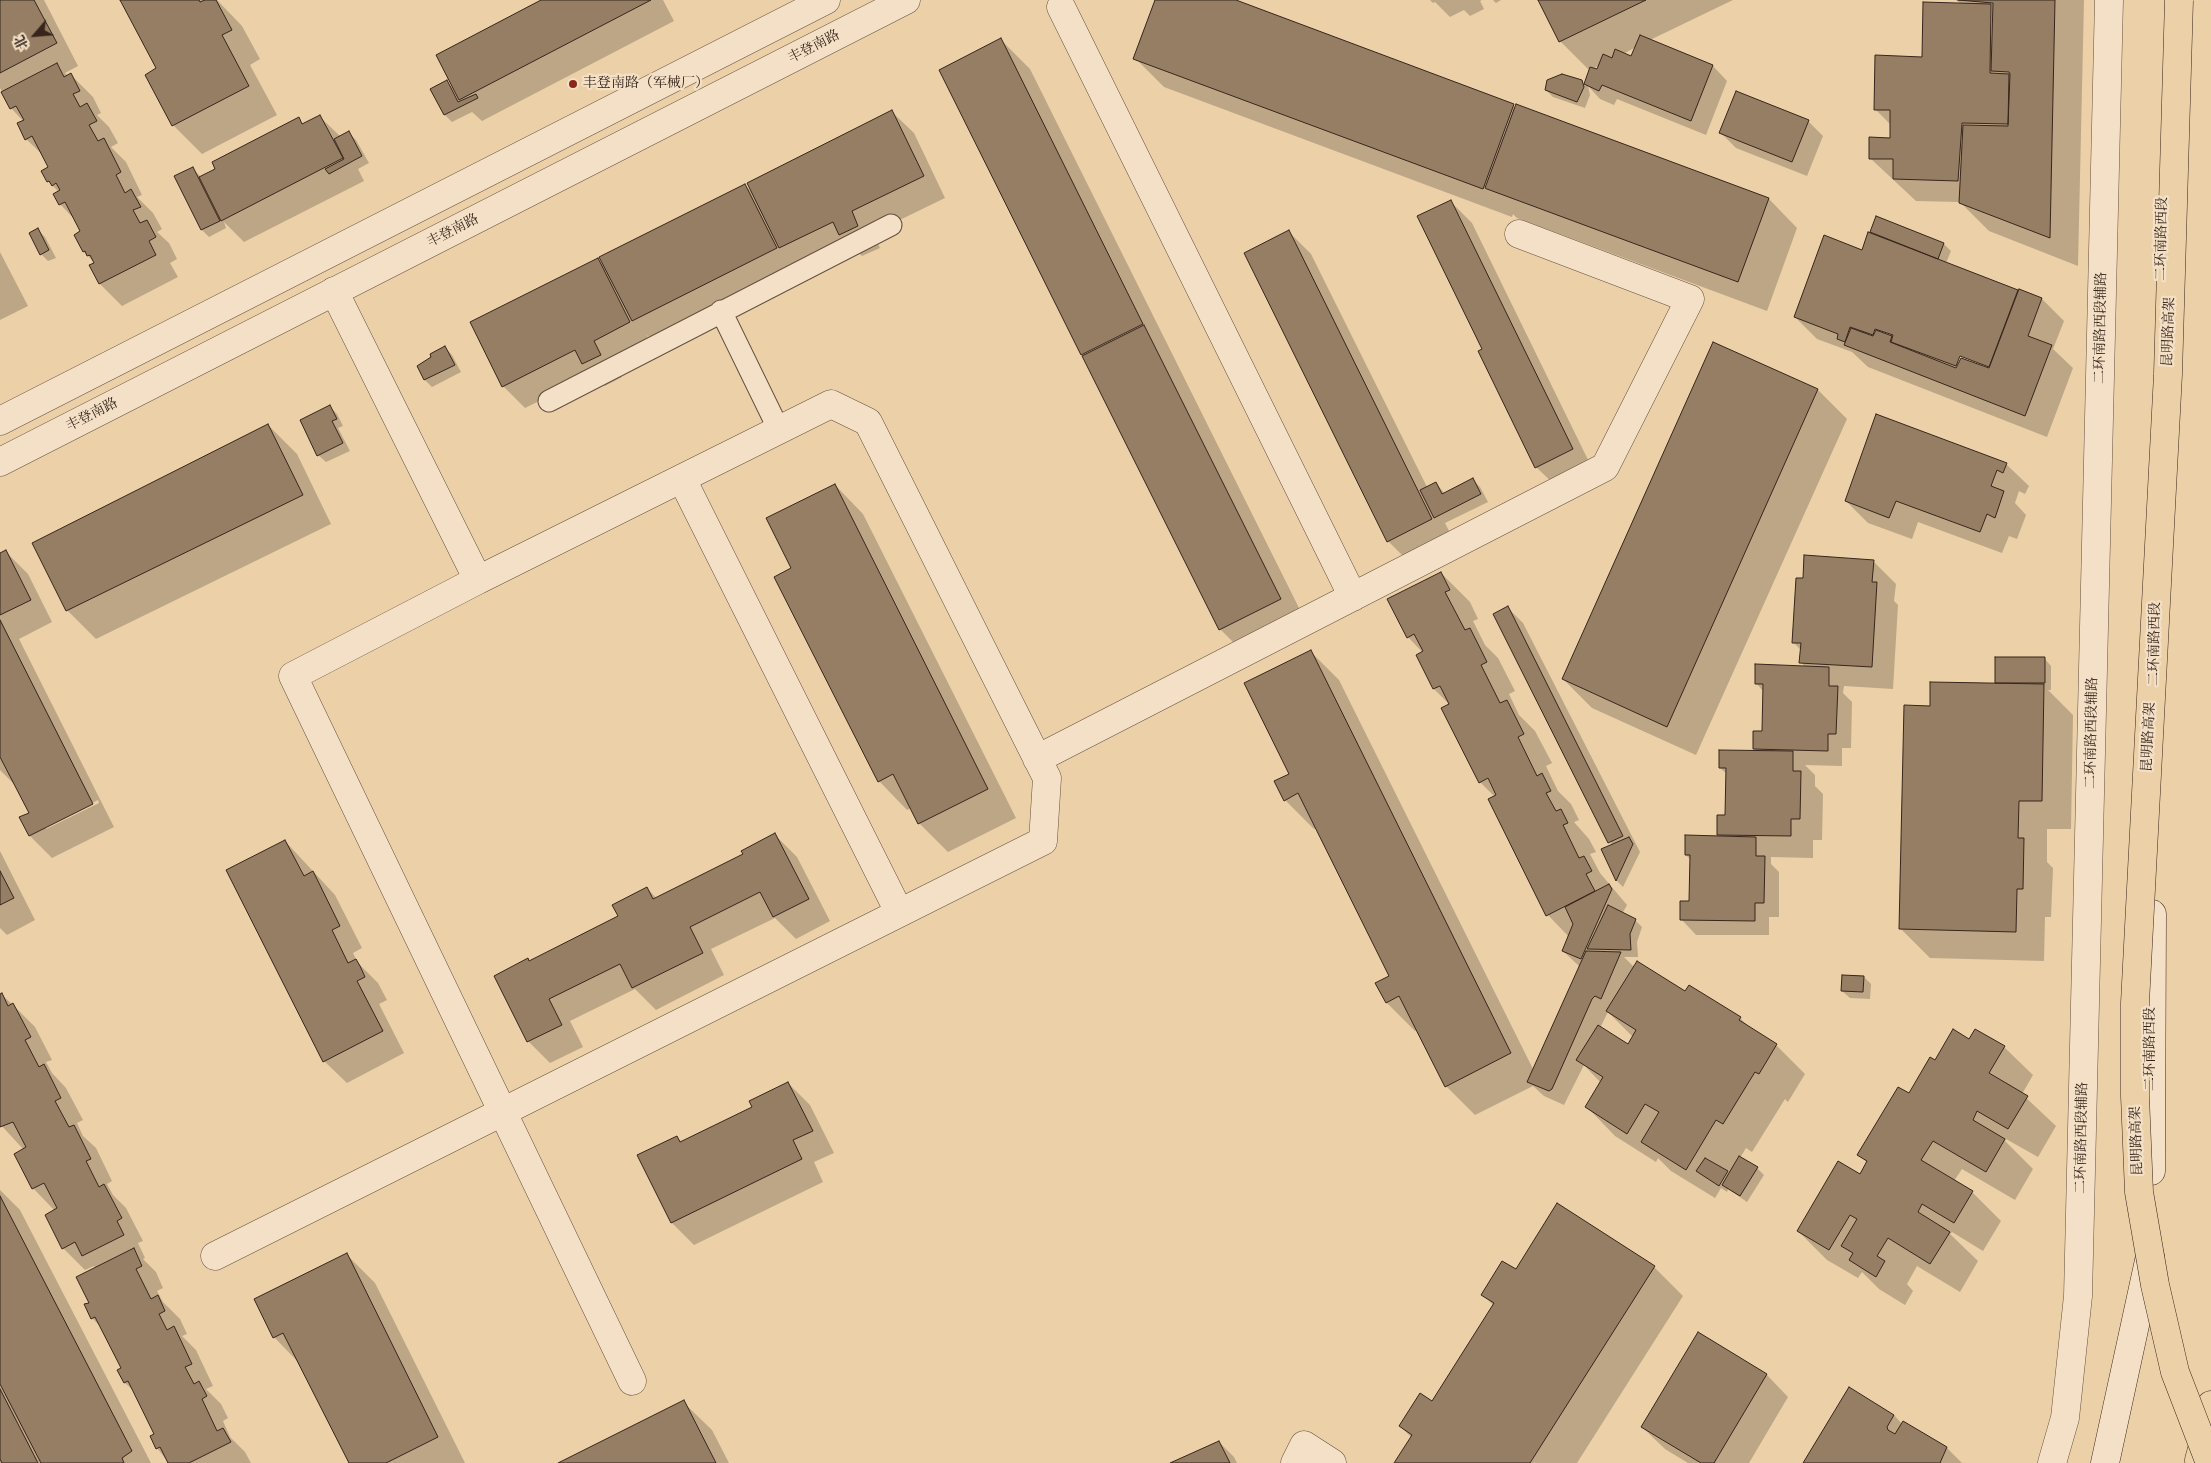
<!DOCTYPE html>
<html>
<head>
<meta charset="utf-8">
<style>
	body { margin:0 }
	#map { position:relative; width:2211px; height:1463px; overflow:hidden; background:#ecd0a7; font-family:"IM FELL Great Primer","Noto Serif SC",serif }
	canvas { display:block }
	.north { position:absolute; left:10px; top:10px; width:50px; height:50px; -webkit-text-stroke:4px #f3e0c6; paint-order:stroke; rotate:243deg; font-size:14px; font-weight:700; line-height:20px; text-align:center; color:#37251c }
	.north::after { content:''; display:block; margin:auto; width:18px; height:22px; background:#37251c; clip-path:polygon(50% 0,100% 100%,50% 72%,0 100%) }
</style>
</head>
<body>
<div id="map">
<canvas width="2211" height="1463"></canvas>
<div class="north">北</div>
</div>
<script>
const g = document.querySelector('canvas').getContext('2d');
g.lineJoin = 'round';
function paint(path, color) {
  g.fillStyle = color;
  g.fill(path, 'evenodd');
}
function poly(rows) {
  const path = new Path2D();
  for (const r of rows) {
    path.moveTo(r[0], r[1]);
    for (let i = 2; i < r.length; i += 2) path.lineTo(r[i], r[i + 1]);
  }
  return path;
}
function strokePath(path, color, width, dash) {
  g.strokeStyle = color;
  g.lineWidth = width;
  g.lineCap = dash ? 'butt' : 'round';
  g.setLineDash(dash || []);
  g.stroke(path);
}
function write(font, color, halo, rows, align = 'center') {
  g.font = font + ' "IM FELL Great Primer","Noto Serif SC",serif';
  g.lineWidth = 4.5;
  g.setLineDash([]);
  g.textBaseline = 'middle';
  g.strokeStyle = halo;
  g.fillStyle = color;
  for (const [text, x, y, turn = 0] of rows) {
    g.save();
    g.translate(x, y);
    g.rotate((+turn || 0) * Math.PI / 180);
    g.textAlign = isNaN(turn) ? turn : align;
    if (halo) g.strokeText(text, 0, 0);
    g.fillText(text, 0, 0);
    g.restore();
  }
}
const shadow = poly([
	[0,0,44,0,78,66,65,73,68,76,71,75,93,97,101,113,97,115,109,127,118,143,111,147,126,162,142,195,137,197,153,213,162,229,157,232,169,243,177,259,170,263,178,277,122,306,100,284,91,266,96,264,84,252,76,235,82,232,77,222,60,204,59,192,48,181,50,167,45,157,26,139,23,121,11,108,0,88],
	[122,0,217,0,242,26,260,59,250,65,277,115,202,154,173,125,158,69],
	[544,0,663,0,674,21,482,121,472,112,452,122,445,115,432,89,447,82,453,88],
	[1156,0,1233,0,1516,107,1769,199,1797,228,1767,311,1517,218,1513,214,1512,217,1164,87,1135,58],
	[1430,0,1482,0,1480,1,1484,9,1470,16,1464,10,1450,17,1435,2,1433,3],
	[1493,0,1501,0,1496,3],
	[1540,0,1733,0,1650,40,1713,66,1727,81,1706,135,1617,99,1614,105,1600,99,1588,86,1590,95,1585,108,1553,97,1546,90,1581,81,1585,85,1590,71,1560,41],
	[1636,47,1632,58,1623,54],
	[1600,65,1597,71,1592,69],
	[1956,0,2084,0,2078,266,1989,231,1960,202,1916,201,1870,158,1891,139,1891,125,1875,109,1923,58,1961,4],
	[1001,40,1030,69,1309,628,1249,658,1220,629,1082,354],
	[891,111,914,133,945,198,873,233,880,248,862,256,851,245,655,343,647,335,651,345,615,363,622,377,605,386,594,374,525,408,503,386,598,259,605,267,745,185,753,193],
	[320,117,341,137,349,133,356,140,369,163,358,169,364,181,244,242,224,222,226,228,209,237,202,230,175,177,192,168,201,177,298,119,304,125],
	[1808,121,1823,136,1807,176,1736,148,1721,133],
	[1450,201,1472,223,1594,472,1559,489,1536,467,1484,349],
	[1877,217,1944,244,1951,251,1946,263,2042,299,2064,321,2053,349,2073,368,2047,437,1868,367,1852,352,1817,339,1795,317,1877,237,1871,231],
	[1874,327,1890,333,1890,335,1877,331,1874,338,1862,333,1872,334],
	[1959,355,1995,368,1994,371,1955,370],
	[38,230,45,237,56,258,48,261,41,254],
	[1289,232,1311,254,1427,487,1436,483,1445,494,1473,480,1480,487,1488,502,1445,523,1454,541,1410,563,1388,541],
	[0,252,28,306,0,320],
	[1714,343,1818,390,1847,419,1696,755,1592,708,1563,679],
	[445,347,452,355,461,372,432,387,425,380,418,366],
	[330,407,337,414,343,426,338,428,350,451,326,462,318,455],
	[268,425,297,454,331,524,96,639,67,610],
	[2006,464,2029,486,2025,494,2019,491,2015,503,2026,515,2017,539,2009,536,2002,553,1918,522,1912,539,1868,523,1846,501],
	[835,485,863,514,1016,818,948,852,919,823,911,808,907,810,879,781,793,569],
	[6,552,28,574,52,622,19,639,114,827,52,858,30,836,31,813,15,782,13,783,0,770,0,555],
	[98,800,99,803,46,829,46,826],
	[1873,561,1896,584,1894,601,1898,605,1893,689,1844,686,1843,693,1852,702,1851,748,1842,748,1842,766,1805,765,1815,775,1815,786,1823,794,1822,840,1813,840,1813,858,1771,857,1771,864,1779,872,1779,917,1769,917,1769,935,1696,935,1682,920,1691,902,1691,860,1686,855,1721,837,1718,835,1726,816,1727,774,1720,768,1758,752,1754,749,1763,732,1764,692,1756,683,1805,667,1801,662,1801,650,1793,642],
	[1441,573,1470,602,1478,619,1473,621,1485,645,1498,658,1515,691,1509,694,1519,715,1535,731,1552,763,1546,766,1558,791,1571,804,1579,820,1574,822,1589,839,1596,852,1590,854,1600,873,1627,905,1622,914,1635,920,1642,927,1637,942,1638,957,1624,957,1635,968,1740,1018,1752,1030,1776,1045,1805,1074,1788,1102,1785,1099,1752,1152,1746,1148,1740,1158,1757,1168,1764,1175,1747,1202,1728,1189,1727,1192,1721,1188,1715,1198,1671,1171,1658,1158,1656,1162,1615,1136,1587,1107,1601,1083,1584,1065,1564,1105,1544,1096,1533,1086,1475,1115,1446,1086,1418,1030,1415,1031,1387,1003,1391,976,1317,827,1314,829,1285,800,1310,651,1339,680,1534,1071,1580,967,1563,951,1569,937,1548,915,1489,800,1495,797,1480,782,1450,705,1434,689,1417,656,1423,653,1408,637],
	[1608,1012,1633,1037,1628,1045,1600,1028],
	[1508,608,1523,623,1640,852,1623,887,1617,881,1602,850,1612,845,1494,615],
	[2044,658,2051,666,2051,690,2048,690,2073,715,2071,829,2047,829,2047,862,2053,868,2051,917,2045,917,2044,961,1930,958,1901,929,1931,707,1998,685,1996,683],
	[775,835,797,857,830,921,796,939,775,918,711,949,724,975,656,1010,635,989,570,1021,583,1047,550,1063,528,1041,530,962,620,917,647,888,657,899,744,855],
	[285,841,335,895,362,948,353,953,358,963,378,983,387,1000,379,1004,404,1053,347,1083,324,1061],
	[0,851,35,920,7,935,0,928],
	[1864,977,1871,984,1870,999,1850,998,1842,991],
	[0,995,2,995,13,1005,35,1027,52,1060,46,1062,52,1073,66,1088,83,1120,77,1123,83,1136,96,1148,112,1181,107,1184,113,1195,126,1208,143,1241,138,1243,145,1258,143,1259,156,1272,163,1288,157,1291,163,1302,180,1319,187,1334,182,1336,196,1350,213,1386,206,1389,221,1404,228,1418,223,1421,230,1437,245,1452,251,1463,169,1463,157,1448,156,1434,135,1392,125,1383,119,1370,122,1368,102,1328,92,1318,91,1303,96,1269,94,1266,85,1270,63,1248,55,1211,33,1188,24,1150,0,1124],
	[1970,1041,2004,1047,2033,1075,2022,1094,2056,1126,2038,1157,2006,1139,2005,1141,2033,1169,2015,1200,1962,1169,1954,1181,1972,1192,2001,1221,1983,1251,1952,1232,1950,1234,1978,1261,1960,1292,1917,1266,1907,1284,1913,1291,1905,1305,1879,1289,1862,1272,1858,1278,1827,1260,1798,1231,1860,1175,1867,1163,1859,1154,1935,1062],
	[788,1083,810,1105,834,1153,814,1162,823,1182,694,1245,672,1223,677,1138,682,1142,753,1108],
	[0,1190,20,1210,151,1463,0,1463],
	[1557,1205,1654,1267,1683,1296,1577,1463,1395,1463,1412,1438,1400,1426,1433,1402,1494,1306,1482,1294,1516,1271],
	[346,1254,375,1283,465,1463,350,1463,300,1364,274,1337],
	[1766,1374,1788,1397,1749,1463,1688,1463,1665,1449,1642,1427],
	[683,1402,712,1430,729,1463,561,1463],
	[1894,1415,1903,1425,1947,1448,1962,1463,1804,1463],
	[1219,1442,1234,1457,1237,1463,1173,1463]
]);
const building = poly([
	[0,0,34,0,57,43,0,73,0,0],
	[120,0,199,0,200,2,205,0,216,0,232,30,222,35,249,86,172,126,145,75,156,68,120,0],
	[541,0,651,0,459,100,436,55,541,0],
	[1155,0,1236,0,1514,104,1483,189,1133,59,1155,0],
	[1538,0,1646,0,1559,42,1538,0],
	[1958,0,2055,0,2050,238,1959,203,1963,125,2008,126,2010,74,2009,72,1991,71,1993,3,1958,0],
	[1923,2,1991,4,1990,73,2009,74,2008,124,1962,123,1958,181,1893,179,1893,159,1869,159,1869,137,1890,138,1890,110,1874,110,1875,55,1922,57,1923,2],
	[1640,35,1713,65,1691,121,1602,85,1599,91,1584,84,1590,67,1597,69,1603,54,1612,58,1615,49,1631,56,1640,35],
	[1001,38,1143,324,1081,355,939,70,1001,38],
	[57,63,64,77,71,73,80,91,73,94,80,107,87,103,97,121,89,125,98,141,104,138,121,172,116,175,125,193,131,189,141,207,133,210,140,223,147,220,156,237,149,241,156,255,99,284,89,265,94,263,90,255,87,256,85,251,83,252,74,235,80,231,65,202,59,205,53,194,60,190,56,183,52,186,49,181,47,182,41,171,48,167,32,136,25,140,17,123,24,120,16,106,10,109,1,92,57,63],
	[1562,74,1582,80,1584,87,1577,102,1545,90,1547,80,1562,74],
	[447,80,458,102,476,94,478,98,444,115,430,89,447,80],
	[1736,91,1809,120,1792,162,1719,133,1736,91],
	[1516,104,1769,198,1738,282,1487,189,1485,188,1516,104],
	[892,110,924,176,852,211,858,226,839,235,833,222,779,248,747,183,892,110],
	[320,115,343,158,221,221,199,177,215,169,212,162,299,117,302,124,320,115],
	[349,131,362,156,329,174,325,169,344,159,334,139,349,131],
	[193,167,220,221,201,230,174,176,193,167],
	[745,184,777,248,632,321,599,257,745,184],
	[1451,200,1573,449,1535,468,1478,351,1482,349,1417,216,1451,200],
	[1876,216,1944,243,1938,259,1870,232,1876,216],
	[38,228,49,250,40,255,29,233,38,228],
	[1289,230,1432,519,1387,542,1244,253,1289,230],
	[1868,232,2018,290,1989,367,1960,356,1956,366,1891,342,1893,335,1875,329,1873,335,1850,327,1845,342,1837,339,1838,334,1794,317,1824,235,1862,250,1868,232],
	[598,258,630,322,594,341,601,355,582,364,575,350,502,387,470,322,598,258],
	[2019,289,2042,298,2028,336,2052,345,2025,416,1844,345,1851,328,1873,336,1876,330,1892,336,1890,342,1956,368,1961,358,1989,368,2019,289],
	[1144,325,1281,599,1219,630,1082,356,1144,325],
	[1713,342,1818,389,1667,727,1562,679,1713,342],
	[445,346,455,365,424,380,417,366,431,357,430,354,445,346],
	[330,405,337,419,332,421,343,443,317,456,300,420,330,405],
	[1876,414,2007,463,2003,473,1997,470,1991,486,2004,491,1995,518,1987,514,1980,532,1896,501,1889,518,1845,501,1876,414],
	[268,424,303,495,66,611,32,543,268,424],
	[1473,478,1481,494,1434,518,1420,490,1436,482,1442,494,1473,478],
	[835,484,988,789,918,824,893,774,878,782,774,577,791,568,766,518,835,484],
	[6,550,31,600,0,615,0,553,6,550],
	[1804,555,1874,560,1872,582,1877,582,1872,667,1799,663,1801,643,1792,643,1796,578,1803,578,1804,555],
	[1441,572,1450,590,1445,592,1465,630,1470,628,1487,662,1481,665,1500,703,1507,700,1524,734,1518,737,1537,776,1542,773,1551,791,1546,793,1556,811,1561,809,1568,823,1563,825,1579,858,1584,856,1592,871,1586,874,1595,891,1546,916,1488,799,1496,795,1488,778,1479,783,1441,708,1449,704,1440,686,1433,689,1416,655,1423,651,1414,634,1407,638,1387,599,1441,572],
	[1508,606,1623,836,1608,843,1493,614,1508,606],
	[0,620,93,804,29,836,19,817,29,813,0,757,0,620],
	[1311,650,1511,1053,1445,1087,1399,996,1386,1003,1375,983,1389,976,1298,793,1284,801,1274,781,1289,774,1244,683,1311,650],
	[1995,657,2045,657,2045,683,1995,683,1995,657],
	[1755,664,1829,667,1829,686,1838,686,1836,734,1828,734,1828,751,1753,749,1753,731,1762,731,1763,684,1755,684,1755,664],
	[1930,682,2044,684,2042,801,2019,801,2018,838,2024,838,2023,889,2017,889,2016,932,1899,929,1904,705,1930,706,1930,682],
	[1719,750,1793,751,1793,771,1801,771,1800,819,1791,819,1791,836,1717,835,1717,815,1725,815,1726,768,1719,768,1719,750],
	[775,833,809,899,773,917,760,892,690,927,703,953,632,988,620,964,549,999,562,1025,527,1042,494,976,528,958,529,961,618,916,612,905,647,887,653,899,743,854,741,851,775,833],
	[1685,835,1756,837,1756,856,1765,856,1764,903,1755,903,1755,921,1680,920,1680,901,1689,901,1690,855,1685,855,1685,835],
	[1629,837,1633,844,1616,881,1601,849,1629,837],
	[285,840,304,876,313,871,340,926,332,930,348,963,356,959,360,966,365,977,357,981,383,1031,323,1062,226,870,285,840],
	[0,871,14,898,0,905,0,871],
	[1609,884,1612,889,1581,959,1562,951,1573,924,1565,907,1609,884],
	[1608,905,1636,919,1630,934,1631,950,1587,949,1608,905],
	[1586,951,1621,952,1601,999,1595,996,1592,999,1552,1089,1549,1091,1527,1082,1586,951],
	[1637,961,1685,991,1689,985,1741,1017,1739,1020,1777,1044,1759,1074,1755,1072,1723,1124,1716,1120,1686,1170,1641,1142,1659,1112,1645,1104,1627,1134,1585,1107,1603,1077,1576,1060,1598,1025,1628,1044,1636,1030,1606,1011,1637,961],
	[1842,975,1864,976,1863,992,1841,991,1842,975],
	[2,993,8,1006,13,1003,31,1037,25,1040,39,1067,44,1064,61,1098,55,1101,69,1127,74,1125,91,1159,86,1161,99,1187,104,1184,122,1218,117,1221,124,1235,82,1256,75,1242,62,1249,45,1215,57,1208,44,1183,32,1189,14,1154,26,1147,13,1122,0,1127,0,994,2,993],
	[1953,1029,1969,1039,1975,1029,2005,1046,1989,1073,2028,1096,2008,1129,1977,1111,1973,1120,2005,1139,1986,1172,1933,1141,1921,1160,1973,1191,1954,1223,1922,1204,1918,1212,1950,1232,1930,1264,1888,1238,1877,1256,1885,1261,1876,1277,1849,1260,1853,1253,1841,1246,1857,1219,1850,1215,1829,1250,1797,1231,1838,1161,1860,1174,1867,1161,1857,1155,1898,1087,1909,1093,1930,1057,1935,1060,1953,1029],
	[788,1082,813,1131,793,1140,802,1159,671,1223,637,1155,677,1136,680,1142,752,1107,749,1101,788,1082],
	[1739,1156,1758,1167,1740,1196,1722,1185,1739,1156],
	[1705,1158,1728,1171,1719,1186,1696,1171,1705,1158],
	[0,1196,132,1451,122,1458,124,1463,41,1463,0,1384,0,1196],
	[1557,1203,1655,1266,1530,1463,1394,1463,1412,1435,1399,1426,1420,1393,1432,1401,1494,1303,1481,1295,1502,1261,1516,1269,1557,1203],
	[134,1248,142,1266,136,1269,151,1299,158,1295,165,1311,159,1314,167,1330,174,1326,192,1364,185,1367,194,1384,199,1381,207,1396,202,1399,217,1431,223,1428,231,1442,189,1463,168,1463,160,1447,156,1449,150,1436,154,1434,128,1381,124,1383,117,1370,121,1368,95,1317,91,1319,84,1304,89,1303,76,1277,134,1248],
	[347,1253,438,1437,386,1463,349,1463,283,1333,273,1338,254,1299,347,1253],
	[1698,1332,1767,1374,1714,1463,1701,1463,1641,1427,1698,1332],
	[1849,1387,1894,1415,1887,1427,1888,1430,1895,1434,1903,1421,1947,1447,1940,1463,1803,1463,1849,1387],
	[0,1389,38,1463,2,1463,0,1459,0,1389],
	[684,1400,716,1463,558,1463,684,1400],
	[1219,1441,1230,1463,1170,1463,1219,1441]
]);
const service = poly([
	[721,311,779,430],
	[549,401,891,225]
]);
const minor = poly([
	[1061,7,1353,597],
	[334,291,478,580,293,676,632,1381],
	[682,479,899,912],
	[1037,759,1605,467,1690,299,1519,234],
	[215,1256,1043,841,1047,778,868,422,831,404,478,580],
	[1295,1463,1304,1445,1332,1463],
	[2052,1463,2065,1418,2078,1296,2109,0]
]);
const tertiary = poly([
	[0,421,826,0],
	[0,462,906,0]
]);
const secondary = poly([
	[2151,1171,2152,914],
	[2105,1463,2150,1256]
]);
const trunk = poly([
	[2199,1460,2210,1420,2211,1405]
]);
const trunkBridge = poly([
	[2179,0,2168,374,2135,1003,2135,1096,2139,1192,2155,1285,2175,1372,2210,1463]
]);
const markers = [
	[573,84,5,"#8f2418"]
];
const streetNames = [
	["丰登南路",814,47,-27],
	["丰登南路",453,231,-27],
	["二环南路西段",2162,239,-89],
	["二环南路西段辅路",2101,328,-89],
	["昆明路高架",2169,332,-88],
	["丰登南路",92,415,-27],
	["二环南路西段",2155,644,-89],
	["二环南路西段辅路",2092,733,-89],
	["昆明路高架",2149,737,-87],
	["二环南路西段",2151,1049,-90],
	["二环南路西段辅路",2082,1138,-89],
	["昆明路高架",2137,1141,-92]
];
const poiNames = [
	["丰登南路（军械厂）",583,84]
];
paint(shadow, '#0003');
paint(building, '#957e64');
strokePath(building, '#37251c', 1);
strokePath(service, '#64503f', 23);
strokePath(minor, '#64503f', 29);
strokePath(tertiary, '#64503f', 29);
strokePath(secondary, '#37251c', 29);
strokePath(trunk, '#37251c', 29);
strokePath(service, '#f3e0c6', 21);
strokePath(minor, '#f3e0c6', 28);
strokePath(tertiary, '#f3e0c6', 28);
strokePath(secondary, '#f3e0c6', 28);
strokePath(trunk, '#ecd0a7', 28);
strokePath(trunkBridge, '#37251c', 29, []);
strokePath(trunkBridge, '#ecd0a7', 28);
for (const [x, y, r, color] of markers) {
  const dot = new Path2D();
  dot.arc(x, y, r, 0, 2 * Math.PI);
  g.fillStyle = color;
  g.fill(dot);
  strokePath(dot, '#f3e0c6', 2);
}
write('14px', '#37251c', '#f3e0c6', streetNames);
write('14px', '#37251c', '#f3e0c6', poiNames, 'left');
</script>
</body>
</html>
